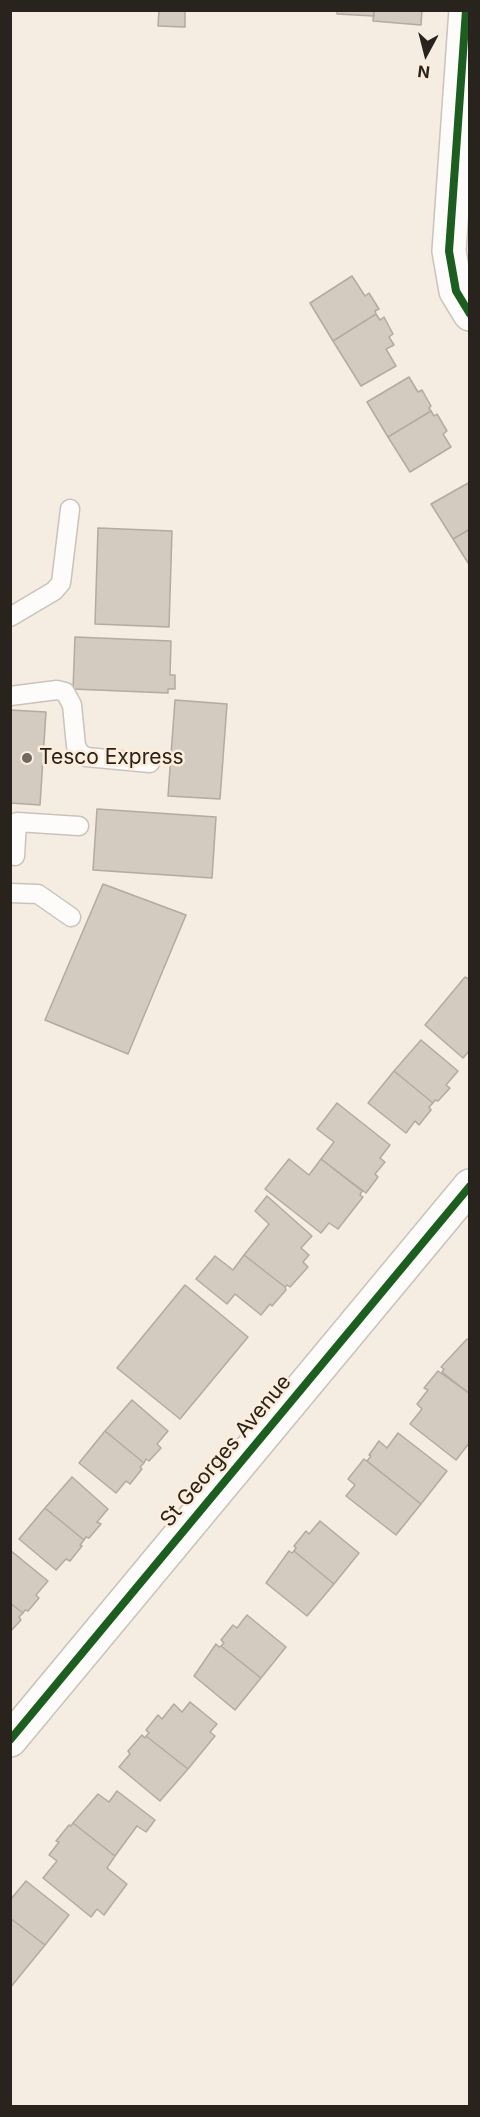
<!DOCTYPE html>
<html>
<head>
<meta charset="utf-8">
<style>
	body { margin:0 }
	#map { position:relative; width:480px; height:2117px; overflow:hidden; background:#f5ece2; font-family:Inter,sans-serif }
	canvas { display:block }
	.frame { position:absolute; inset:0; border:12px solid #29231d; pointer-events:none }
	.north { position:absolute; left:396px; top:24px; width:60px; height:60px; -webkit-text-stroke:4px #fdedda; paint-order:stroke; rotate:187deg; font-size:16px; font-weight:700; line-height:24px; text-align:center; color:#29231d }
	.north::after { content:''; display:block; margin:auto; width:21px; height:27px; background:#29231d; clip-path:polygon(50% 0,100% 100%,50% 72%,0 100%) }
</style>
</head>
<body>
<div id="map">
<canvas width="480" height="2117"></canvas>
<div class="frame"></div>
<div class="north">N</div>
</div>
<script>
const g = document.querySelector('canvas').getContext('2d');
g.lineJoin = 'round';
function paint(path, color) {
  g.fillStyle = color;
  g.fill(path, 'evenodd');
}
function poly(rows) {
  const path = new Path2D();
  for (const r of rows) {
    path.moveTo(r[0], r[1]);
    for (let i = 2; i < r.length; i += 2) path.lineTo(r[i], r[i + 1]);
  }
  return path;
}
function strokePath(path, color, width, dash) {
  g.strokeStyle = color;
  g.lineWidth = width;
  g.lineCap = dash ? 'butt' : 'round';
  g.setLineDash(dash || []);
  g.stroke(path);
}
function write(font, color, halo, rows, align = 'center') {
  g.font = font + ' Inter,sans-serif';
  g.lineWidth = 5;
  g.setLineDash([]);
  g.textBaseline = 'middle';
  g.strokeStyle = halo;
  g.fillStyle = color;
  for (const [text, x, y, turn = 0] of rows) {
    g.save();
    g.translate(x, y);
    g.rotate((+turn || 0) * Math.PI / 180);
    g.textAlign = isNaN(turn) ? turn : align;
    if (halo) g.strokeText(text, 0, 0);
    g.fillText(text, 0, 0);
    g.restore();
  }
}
const building = poly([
	[159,10,185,10,185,27,158,26,159,10],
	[337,10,374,10,374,16,337,14,337,10],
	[374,10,422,10,421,25,373,21,374,10],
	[352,276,365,296,369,293,379,309,375,311,376,314,333,341,310,303,352,276],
	[376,314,380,320,384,317,393,334,389,337,394,345,386,349,396,366,361,386,333,341,376,314],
	[409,377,418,392,422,390,431,406,429,408,431,411,388,437,367,402,409,377],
	[431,411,434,416,437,414,447,431,443,434,451,447,410,472,388,437,431,411],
	[470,482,470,529,453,539,431,504,470,482],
	[98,528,172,531,169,627,95,624,98,528],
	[470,529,470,566,453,539,470,529],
	[75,637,171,641,170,675,175,675,175,689,168,689,168,693,73,689,75,637],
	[175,700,227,704,220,799,168,796,175,700],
	[10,710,46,712,40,805,10,803,10,710],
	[97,809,216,817,212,878,93,870,97,809],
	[103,884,186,915,128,1054,45,1020,103,884],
	[465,977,470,980,470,1050,463,1058,425,1025,465,977],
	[421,1040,458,1071,446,1085,450,1088,438,1101,435,1100,433,1103,394,1071,421,1040],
	[394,1071,433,1103,429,1107,431,1110,419,1125,415,1121,406,1133,368,1103,394,1071],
	[337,1103,390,1145,380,1158,385,1162,375,1174,378,1177,366,1193,321,1159,334,1142,317,1129,337,1103],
	[289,1159,309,1175,321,1159,362,1191,360,1195,363,1197,338,1229,329,1223,321,1233,265,1189,289,1159],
	[267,1196,312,1236,301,1248,309,1255,303,1262,308,1267,290,1287,287,1285,285,1287,244,1255,269,1224,255,1211,267,1196],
	[244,1255,285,1287,286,1290,272,1306,270,1304,261,1315,235,1294,227,1304,196,1279,215,1256,233,1270,244,1255],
	[185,1285,248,1337,180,1419,117,1368,185,1285],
	[467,1339,470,1341,470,1394,442,1372,444,1369,441,1367,467,1339],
	[438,1371,470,1394,470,1442,456,1460,410,1424,422,1409,417,1404,428,1390,424,1388,438,1371],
	[132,1400,168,1431,157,1444,161,1448,149,1461,146,1459,144,1463,105,1431,132,1400],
	[105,1431,144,1463,140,1467,142,1469,130,1484,126,1481,116,1493,79,1463,105,1431],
	[398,1433,447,1471,421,1504,367,1461,371,1456,369,1455,379,1441,387,1448,398,1433],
	[364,1459,421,1504,396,1535,346,1496,355,1485,348,1479,364,1459],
	[72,1477,108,1509,97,1522,101,1524,89,1538,86,1537,84,1540,45,1508,72,1477],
	[45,1508,84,1540,80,1545,82,1546,70,1561,66,1559,56,1570,19,1539,45,1508],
	[320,1521,359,1553,334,1584,294,1551,296,1548,294,1546,306,1531,309,1534,320,1521],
	[10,1550,48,1581,36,1595,39,1598,28,1611,25,1610,23,1613,10,1603,10,1550],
	[289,1551,292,1553,294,1551,334,1584,307,1616,266,1583,289,1551],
	[10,1603,23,1613,19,1617,21,1620,10,1632,10,1603],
	[247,1615,286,1647,261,1678,221,1646,224,1643,221,1640,233,1625,237,1628,247,1615],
	[216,1644,219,1647,221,1646,261,1678,235,1710,194,1676,216,1644],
	[190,1702,217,1724,210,1732,215,1736,188,1769,146,1736,149,1733,146,1730,158,1715,162,1719,174,1704,182,1712,190,1702],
	[142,1735,145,1738,146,1736,188,1769,160,1801,119,1767,130,1754,128,1751,142,1735],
	[117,1791,155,1820,146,1832,137,1826,115,1856,73,1823,98,1794,109,1802,117,1791],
	[73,1823,115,1856,107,1868,127,1884,104,1915,97,1909,91,1917,43,1878,57,1861,49,1855,59,1842,56,1841,69,1825,71,1826,73,1823],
	[26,1881,69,1915,45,1945,10,1918,10,1900,26,1881],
	[10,1918,45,1945,10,1988,10,1918]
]);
const lane = poly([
	[10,617,54,591,61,583,70,509],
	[10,696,57,690,65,692,72,705,76,746,80,753,86,757,150,763],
	[10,855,15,856,17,822,79,826],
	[10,893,38,894,71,917]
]);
const street = poly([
	[466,10,449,251,456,291,470,314],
	[10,1740,470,1186]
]);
const cycleway = poly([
	[466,10,449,251,456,291,470,314],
	[10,1740,470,1186]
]);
const markers = [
	[27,758,6,"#706962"]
];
const poiNames = [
	["Tesco Express",39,758]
];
const streetNames = [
	["St Georges Avenue",226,1451,-50]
];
paint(building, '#d3cac0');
strokePath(building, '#b2aba3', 1.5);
strokePath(lane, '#cac3bb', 21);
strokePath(street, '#cac3bb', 36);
strokePath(lane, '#fefcfb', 18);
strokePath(street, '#fefcfb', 33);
strokePath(cycleway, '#1b5e20', 8);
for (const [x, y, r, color] of markers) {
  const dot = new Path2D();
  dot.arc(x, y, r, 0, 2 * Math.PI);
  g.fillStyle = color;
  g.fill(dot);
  strokePath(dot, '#fdedda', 2);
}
write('21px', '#29231d', '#fdedda', poiNames, 'left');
write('21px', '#29231d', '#fdedda', streetNames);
</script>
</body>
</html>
